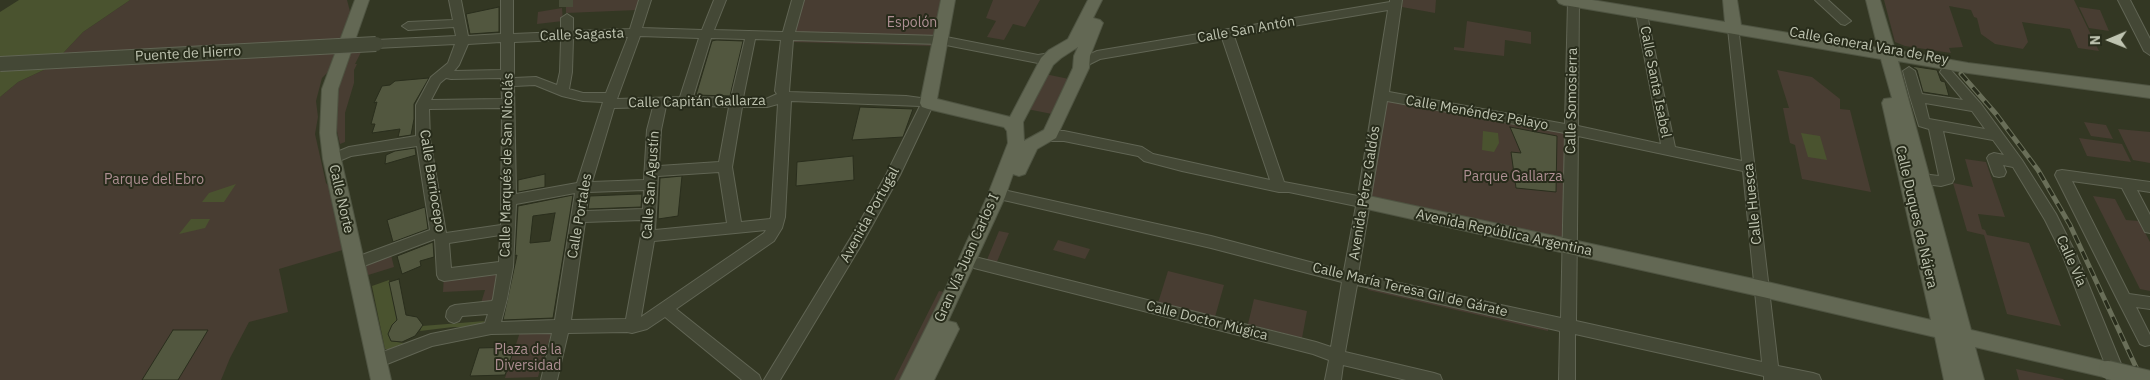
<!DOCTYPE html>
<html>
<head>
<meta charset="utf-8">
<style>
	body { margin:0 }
	#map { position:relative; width:2150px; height:380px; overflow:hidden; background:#333723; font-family:"IBM Plex Sans",sans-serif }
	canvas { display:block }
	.north { position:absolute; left:2085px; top:15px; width:50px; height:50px; -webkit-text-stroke:4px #282c1b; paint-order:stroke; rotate:269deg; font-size:14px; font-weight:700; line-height:20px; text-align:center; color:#bfc4b1 }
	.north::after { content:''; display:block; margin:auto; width:18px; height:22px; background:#bfc4b1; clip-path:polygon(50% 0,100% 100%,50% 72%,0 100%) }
</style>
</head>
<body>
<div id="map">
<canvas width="2150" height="380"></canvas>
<div class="north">N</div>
</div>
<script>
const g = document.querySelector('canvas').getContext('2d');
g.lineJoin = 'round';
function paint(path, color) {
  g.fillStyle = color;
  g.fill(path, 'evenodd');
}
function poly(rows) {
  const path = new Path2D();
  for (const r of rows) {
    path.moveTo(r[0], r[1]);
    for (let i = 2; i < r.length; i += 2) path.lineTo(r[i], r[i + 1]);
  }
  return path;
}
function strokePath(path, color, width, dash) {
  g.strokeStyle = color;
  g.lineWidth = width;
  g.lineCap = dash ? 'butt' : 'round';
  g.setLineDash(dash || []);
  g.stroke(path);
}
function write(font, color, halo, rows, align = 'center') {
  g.font = font + ' "IBM Plex Sans",sans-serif';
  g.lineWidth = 4;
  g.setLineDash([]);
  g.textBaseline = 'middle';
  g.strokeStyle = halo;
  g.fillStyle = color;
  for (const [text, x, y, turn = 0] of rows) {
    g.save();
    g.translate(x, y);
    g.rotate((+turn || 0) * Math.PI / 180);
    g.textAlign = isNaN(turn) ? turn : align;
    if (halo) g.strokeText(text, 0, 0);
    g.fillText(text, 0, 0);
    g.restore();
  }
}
const green = poly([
	[130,0,347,0,351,15,330,70,322,78,316,101,318,117,315,134,326,183,333,191,346,249,279,269,288,312,249,322,230,358,221,380,0,380,0,97,18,82,50,67,83,32],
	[566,0,645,0,637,10,566,13],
	[803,0,942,0,933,46,791,42],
	[993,0,1040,0,1025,27,1013,24,1004,40,987,37,996,21,986,18],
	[1403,0,1436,0,1435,13,1402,7],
	[1884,0,2074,0,2099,51,2078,48,2070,29,2022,22,2028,42,2023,49,1995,44,1981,34,1977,18,1974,17,1971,10,1949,6,1963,47,1949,48,1951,53,1905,46,1895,42],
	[2079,7,2100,10,2109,31,2089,28],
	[562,8,563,21,537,24,538,12],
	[1467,21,1531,32,1531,44,1505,40,1504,56,1454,50,1454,47,1464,48],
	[348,50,362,50,355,64,357,64,354,70,354,83,345,113,345,142,340,144,334,119,334,105],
	[1777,70,1812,77,1840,99,1840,109,1850,110,1871,192,1802,179,1795,145,1790,143,1783,108,1789,108],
	[1045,74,1069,79,1052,114,1027,109],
	[1381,95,1571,130,1570,247,1364,202],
	[2084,122,2106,125,2113,139,2091,136],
	[2118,129,2150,132,2150,163,2133,160],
	[2079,138,2122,144,2131,162,2087,156],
	[1965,159,1986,162,2005,217,1978,214,1982,229,1985,230,1987,235,2029,243,2061,326,2007,314,1984,235,1967,231,1953,183,1973,187],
	[2093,196,2115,199,2126,220,2139,221,2150,242,2150,291,2140,289],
	[999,231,1009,233,996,264,986,262],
	[1058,240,1090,249,1085,259,1053,250],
	[390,251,394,267,365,276,362,263],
	[511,266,498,314,449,317,481,303,485,290,443,292,444,275],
	[1168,271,1224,285,1215,317,1158,303],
	[1370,278,1548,319,1548,331,1368,290],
	[939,291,945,292,902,380,894,380],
	[1254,299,1307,311,1302,338,1248,324],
	[552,331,538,377,505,378,520,332],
	[2016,369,2063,379,2064,380,2019,380]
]);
const water = poly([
	[19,0,130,0,83,32,50,67,18,82,0,97,0,12],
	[1483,131,1498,133,1499,143,1494,152,1482,150],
	[1801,133,1820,136,1827,160,1808,157],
	[236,184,224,202,202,202,209,193],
	[191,219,210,219,205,228,179,234],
	[389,280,397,321,392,325,388,334,391,341,404,343,390,349,385,349,372,286],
	[485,321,475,328,453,327,420,331,422,326]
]);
const building = poly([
	[499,7,499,32,470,34,466,14,499,7],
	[716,40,743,41,730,96,696,95,712,41,716,40],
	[1911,66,1937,70,1941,81,1945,82,1949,96,1923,92,1917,70,1911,66],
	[429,78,414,104,414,119,411,135,398,137,400,129,372,133,375,124,371,124,377,102,374,103,382,86,390,85,395,81,429,78],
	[860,107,888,108,913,109,903,137,852,140,860,107],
	[1510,127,1557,136,1556,192,1516,188,1511,152,1521,153,1510,127],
	[415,148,416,155,385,164,386,155,395,151,415,148],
	[853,156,854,180,796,186,797,162,853,156],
	[545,174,545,187,518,192,518,180,545,174],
	[682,176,678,216,658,219,660,178,682,176],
	[640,194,642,194,641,207,588,209,590,196,640,194],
	[573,195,553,318,503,320,517,255,515,256,518,206,573,195],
	[555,213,550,241,530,243,533,216,555,213],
	[425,207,428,229,393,242,387,220,425,207],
	[433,242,434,257,420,261,421,266,402,274,397,256,433,242],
	[399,279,406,315,417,317,423,325,415,336,402,342,391,341,388,334,392,325,397,320,389,282,399,279],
	[173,330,208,330,178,380,142,380,173,330],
	[515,347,505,375,470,376,479,348,515,347]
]);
const minorTunnel = poly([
	[566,0,566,7]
]);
const minor = poly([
	[449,0,461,0,468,36,501,34,501,0,513,0,513,34,561,32,561,18,567,14,573,18,573,31,630,29,639,0,651,0,642,28,702,30,714,0,726,0,714,30,783,32,792,0,804,0,795,32,941,36,1038,55,1050,53,1056,57,1054,60,1038,63,941,44,793,40,789,92,906,96,928,99,933,100,934,103,900,175,863,242,780,380,764,380,853,234,886,175,920,106,791,101,785,217,782,228,774,241,676,309,759,375,761,380,742,380,665,317,647,329,632,333,627,332,568,333,557,380,541,380,552,333,491,334,432,346,377,368,372,366,369,361,372,356,431,334,485,323,488,314,462,316,459,321,454,323,449,321,446,317,447,311,450,307,455,305,492,301,493,299,497,274,444,281,439,279,437,275,435,239,356,269,351,267,349,263,351,259,430,230,417,146,351,156,332,164,327,162,325,159,327,156,349,147,416,136,416,105,431,77,448,63,455,44,376,48,370,44,376,40,456,36,454,27,408,30,402,26,408,22,453,20,449,0],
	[640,36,699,38,680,97,617,99,640,36],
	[628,37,606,93,583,93,569,89,572,72,573,39,628,37],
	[711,38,745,39,731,98,693,97,711,38],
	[755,39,781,40,775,91,777,94,766,99,743,98,755,39],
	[561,40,560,72,557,85,536,77,514,78,514,42,561,40],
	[501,42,501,70,454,71,459,65,468,44,501,42],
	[446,78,451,79,501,78,502,99,431,100,440,83,446,78],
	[535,85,562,96,583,101,603,102,577,183,516,194,514,86,535,85],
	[778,104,771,217,770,219,741,222,732,167,742,107,767,107,778,104],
	[685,105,729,107,719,162,659,166,661,130,666,106,685,105],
	[653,107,647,130,644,180,592,182,614,108,653,107],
	[502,108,501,225,446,233,430,140,429,109,502,108],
	[719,172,727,223,655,230,658,176,719,172],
	[644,190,643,209,586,211,589,192,644,190],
	[575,193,555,320,501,322,507,299,513,267,516,204,575,193],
	[642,220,641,236,626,319,571,320,585,222,642,220],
	[766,230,764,233,641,317,654,241,766,230],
	[500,235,499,262,451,268,449,243,500,235],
	[1390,0,1402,0,1389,92,1565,124,1568,2,1569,0,1579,0,1578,126,1661,144,1636,13,1642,9,1646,10,1675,147,1742,161,1728,29,1730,26,1738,26,1778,366,1813,373,1819,375,1821,380,1764,380,1764,376,1575,334,1575,380,1559,380,1560,331,1357,285,1345,352,1434,373,1440,375,1442,380,1406,380,1343,365,1341,380,1325,380,1329,360,1313,354,974,268,972,264,974,260,979,258,1316,342,1331,347,1342,282,1211,248,1008,201,1003,200,1001,196,1003,192,1008,191,1211,236,1344,271,1356,206,1289,192,1279,192,1182,171,1144,161,1138,156,1064,141,1047,141,1042,139,1040,136,1042,133,1047,131,1064,131,1142,147,1153,154,1270,180,1222,38,1100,59,1090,64,1085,71,1081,72,1075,68,1082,58,1097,51,1390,2,1390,0],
	[1388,10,1358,196,1284,182,1234,36,1388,10],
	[1387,101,1565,133,1561,318,1358,274,1387,101],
	[1578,136,1743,171,1762,362,1576,321,1578,136],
	[1815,0,1828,0,1851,21,1845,25,1841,24,1815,0],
	[2118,0,2130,0,2150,39,2150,55,2144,51,2118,0],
	[1909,67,1915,71,1922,94,1963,100,1940,72,1942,69,1950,69,1981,104,2022,160,2056,214,2076,254,2121,364,2119,369,2113,371,2107,369,2062,254,2045,220,2013,167,2003,165,2006,172,2004,176,1999,177,1994,176,1992,172,1987,158,1989,155,1994,153,2004,155,1993,140,1943,131,1954,179,1952,183,1941,186,1917,183,1915,179,1917,175,1922,174,1939,176,1929,129,1919,126,1910,97,1903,71,1909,67],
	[1925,103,1972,111,1985,129,1929,119,1925,103],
	[2062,170,2150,182,2150,192,2137,190,2150,215,2150,233,2145,232,2122,188,2072,181,2129,294,2150,297,2150,309,2136,307,2150,335,2150,345,2145,346,2140,344,2117,299,2055,175,2057,171,2062,170]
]);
const major = poly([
	[355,0,369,0,338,89,336,133,341,159,391,380,371,380,323,159,320,133,322,89,355,0],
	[941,0,955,0,937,99,1010,117,1041,58,1049,50,1068,39,1088,0,1102,0,1093,18,1100,20,1103,23,1090,56,1089,68,1056,138,1037,149,1025,174,1019,176,1013,174,1005,197,948,321,956,323,959,329,934,380,900,380,945,290,987,197,1008,143,1007,131,1004,127,928,109,922,107,920,103,941,0],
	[1078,47,1074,56,1073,68,1044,130,1024,141,1023,122,1053,65,1061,58,1078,47],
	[1557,0,1592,0,1725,22,1723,0,1737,0,1741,25,1878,48,1866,0,1880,0,1895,50,1968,63,2150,86,2150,98,1968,73,1898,61,1971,330,2108,362,2115,364,2118,370,2115,376,2108,378,1975,347,1984,380,1944,380,1935,337,1763,297,1358,207,1355,202,1358,197,1364,195,1763,281,1931,320,1882,103,1884,99,1892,98,1881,59,1564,5,1559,3,1557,0]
]);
const rail = poly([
	[1961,74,1996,114,2038,170,2070,225,2142,380]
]);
const minorBridge = poly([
	[0,64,376,44]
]);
const majorBridge = poly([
	[2108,370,2150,380]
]);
const parkNames = [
	["Espolón",912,23],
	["Parque Gallarza",1513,177],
	["Parque del Ebro",154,180],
	["Plaza de la",528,350],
	["Diversidad",528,366]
];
const streetNames = [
	["Calle San Antón",1246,30,-10],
	["Calle Sagasta",582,35,-2],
	["Calle General Vara de Rey",1869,46,10],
	["Puente de Hierro",188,54,-3],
	["Calle Santa Isabel",1655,82,79],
	["Calle Somosierra",1572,101,-89],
	["Calle Capitán Gallarza",697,102,-1],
	["Calle Menéndez Pelayo",1477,113,10],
	["Calle Marqués de San Nicolás",507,165,-89],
	["Calle Barriocepo",432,181,81],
	["Calle San Agustín",651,185,-86],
	["Avenida Pérez Galdós",1365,193,-81],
	["Calle Norte",341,199,77],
	["Calle Huesca",1753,204,-96],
	["Avenida Portugal",870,215,-61],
	["Calle Portales",580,216,-80],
	["Calle Duques de Nájera",1916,217,77],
	["Avenida República Argentina",1504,233,12],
	["Gran Vía Juan Carlos I",967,258,-66],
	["Calle Vía",2071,261,66],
	["Calle María Teresa Gil de Gárate",1410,290,13],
	["Calle Doctor Múgica",1207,321,14]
];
paint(green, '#483d32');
paint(water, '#4a532f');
paint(building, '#52573f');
strokePath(building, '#2a2e1d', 1);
strokePath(minorTunnel, '#484c38', 14, [14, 7]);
strokePath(minor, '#616554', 2);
strokePath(major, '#4f5442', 2);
paint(minor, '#444836');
paint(major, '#636854');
strokePath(rail, '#696e58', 5);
strokePath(rail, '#282c1b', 3, [9]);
strokePath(minorBridge, '#616554', 16, []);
strokePath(majorBridge, '#4f5442', 20, []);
strokePath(minorBridge, '#444836', 14);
strokePath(majorBridge, '#636854', 18);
write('14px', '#ae8f93', '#282c1b', parkNames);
write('14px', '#bfc4b1', '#282c1b', streetNames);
</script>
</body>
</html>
